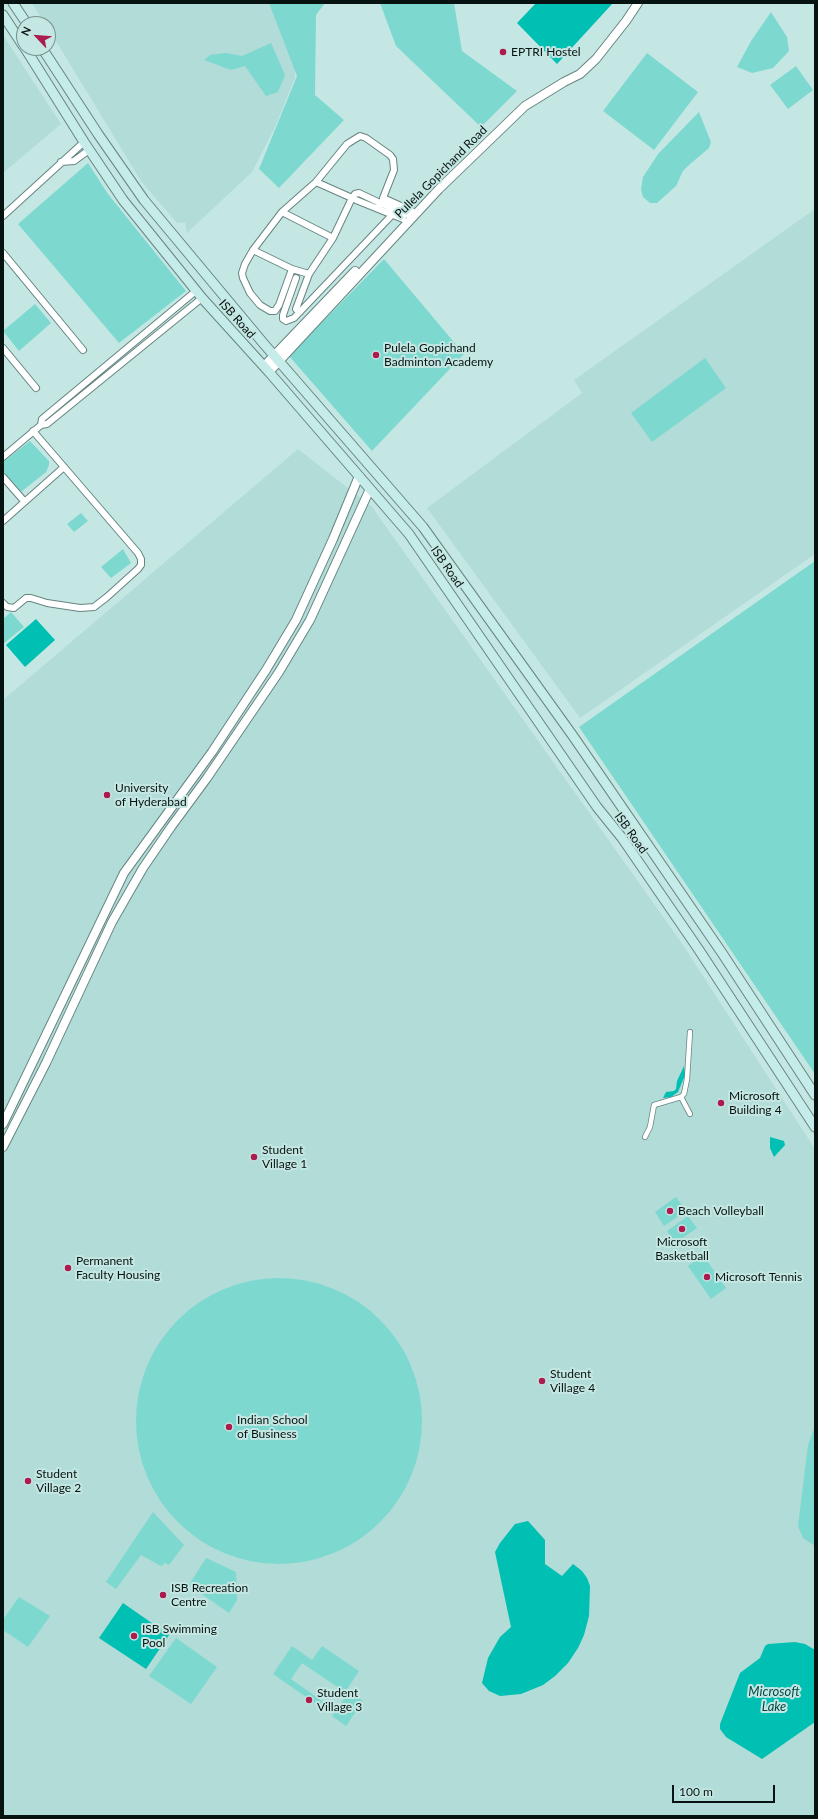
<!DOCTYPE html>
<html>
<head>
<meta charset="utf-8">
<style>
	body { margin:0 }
	#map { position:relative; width:818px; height:1819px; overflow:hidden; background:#c5e7e3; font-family:Lato,sans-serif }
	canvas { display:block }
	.frame { position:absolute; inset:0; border:4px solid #071311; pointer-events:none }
	.north { position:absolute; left:16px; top:16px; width:40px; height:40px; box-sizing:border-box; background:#c5e7e3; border:1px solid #79928f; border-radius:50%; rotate:296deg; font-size:11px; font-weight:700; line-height:16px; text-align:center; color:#071311 }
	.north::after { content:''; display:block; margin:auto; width:14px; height:18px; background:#ad1b4e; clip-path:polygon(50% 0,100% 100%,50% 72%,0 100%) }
	.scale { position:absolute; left:672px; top:1785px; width:103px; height:18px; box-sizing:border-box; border:2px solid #071311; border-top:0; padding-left:5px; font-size:12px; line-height:14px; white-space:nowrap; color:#071311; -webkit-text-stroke:3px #c5e7e3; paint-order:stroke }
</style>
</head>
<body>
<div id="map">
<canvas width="818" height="1819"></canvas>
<div class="frame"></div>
<div class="north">N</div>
<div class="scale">100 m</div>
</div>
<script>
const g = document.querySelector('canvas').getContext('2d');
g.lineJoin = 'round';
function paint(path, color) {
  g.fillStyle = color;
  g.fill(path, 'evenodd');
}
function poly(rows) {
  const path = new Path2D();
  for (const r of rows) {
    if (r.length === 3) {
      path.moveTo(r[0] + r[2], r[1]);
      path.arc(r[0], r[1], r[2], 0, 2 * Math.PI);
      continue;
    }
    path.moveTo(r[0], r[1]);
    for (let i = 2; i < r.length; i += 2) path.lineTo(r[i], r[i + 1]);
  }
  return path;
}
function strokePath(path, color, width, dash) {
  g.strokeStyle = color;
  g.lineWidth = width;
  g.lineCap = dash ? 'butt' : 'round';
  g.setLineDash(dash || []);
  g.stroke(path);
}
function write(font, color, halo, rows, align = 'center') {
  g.font = font + ' Lato,sans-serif';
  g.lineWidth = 4;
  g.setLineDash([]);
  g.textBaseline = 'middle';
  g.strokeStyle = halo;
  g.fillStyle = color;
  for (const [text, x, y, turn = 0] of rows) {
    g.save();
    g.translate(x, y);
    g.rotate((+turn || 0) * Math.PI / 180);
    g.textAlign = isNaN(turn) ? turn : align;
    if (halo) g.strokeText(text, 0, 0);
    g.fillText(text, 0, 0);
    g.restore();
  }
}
const built = poly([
	[32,3,273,3,295,54,295,78,275,127,252,172,187,233,185,222,177,223,141,181,48,28,48,24,45,24],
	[3,35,61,124,3,173],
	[815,209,815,554,580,718,427,508,582,393,574,380],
	[298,449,372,507,681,942,815,1149,815,1816,3,1816,3,700]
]);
const green = poly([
	[269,3,325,3,316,15,315,95,344,120,279,188,259,169,297,76],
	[380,3,454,3,462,51,517,91,481,127,396,46],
	[771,12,787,37,789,51,773,68,752,73,737,67,751,41],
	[271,43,285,75,278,92,266,96,245,66,231,70,204,60,210,55,226,53,242,56],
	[647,53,698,92,654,150,603,111],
	[796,66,813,90,788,109,770,85],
	[699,112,711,142,709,148,689,165,683,171,676,186,657,203,650,203,643,197,641,190,643,177,658,154],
	[88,163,108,194,186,291,119,343,18,224],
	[384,259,464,354,372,451,289,356],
	[35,304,51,323,19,351,3,331],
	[705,358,726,388,652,442,631,413],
	[30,441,49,461,49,465,46,472,21,492,3,471,3,462],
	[81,513,88,521,74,532,67,524],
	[123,549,131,563,111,578,101,567],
	[815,561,815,1074,579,727],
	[11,612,24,627,3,644,3,619],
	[676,1197,686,1211,664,1226,655,1212],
	[688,1216,697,1228,675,1243,667,1231],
	[703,1255,726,1288,711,1299,688,1266],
	[279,1421,143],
	[815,1426,815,1546,803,1538,798,1526,808,1445],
	[153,1512,184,1545,169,1565,165,1563,161,1566,141,1555,116,1589,106,1582],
	[206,1558,236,1572,237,1600,229,1613,189,1585],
	[19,1597,50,1616,28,1647,3,1630,3,1620],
	[176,1638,217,1667,191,1704,149,1676],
	[292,1646,312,1660,322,1646,359,1671,345,1692,302,1663,291,1679,332,1708,329,1713,273,1674],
	[349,1692,363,1701,346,1726,332,1716]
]);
const water = poly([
	[536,3,613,3,557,64,517,23],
	[36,619,55,640,25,667,6,645],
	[684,1066,685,1075,678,1092,671,1097,663,1098,666,1092,674,1091,676,1089,677,1081],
	[770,1137,784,1141,785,1145,774,1157,770,1148],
	[528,1521,545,1540,545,1564,562,1576,573,1564,582,1571,587,1578,590,1586,589,1616,584,1635,578,1648,568,1663,555,1676,543,1685,521,1694,500,1696,489,1691,482,1683,488,1658,500,1637,511,1627,495,1552,500,1543,515,1524],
	[123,1603,169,1635,146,1669,99,1638],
	[795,1642,805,1644,815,1650,815,1722,762,1759,726,1737,720,1729,720,1724,740,1673,760,1658,765,1646,768,1644]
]);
const pedestrian = poly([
	[681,1097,690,1114],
	[645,1137,650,1127,654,1105,681,1097,684,1094,687,1079,690,1032]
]);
const minor = poly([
	[61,162,74,161,89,150],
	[316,182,352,198,333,238],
	[352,198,355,194,359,193,380,203,378,209],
	[356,200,403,219],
	[382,201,380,203,408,215],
	[282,212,333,238,309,274,292,269],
	[3,216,84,142],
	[253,250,282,212,316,182,347,144,360,136,366,138,390,155,393,159,394,170,383,198,412,211],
	[253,250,292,269,279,305,275,311,270,311,260,305,250,293,243,278,242,273,245,264,253,250],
	[3,253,83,350],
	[296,278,283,315,283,319,286,321,294,318,392,215],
	[300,312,296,309,309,274],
	[3,348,36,388],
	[41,425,47,424,202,298],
	[3,457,41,425,42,419,197,290],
	[3,477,24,501],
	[3,521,64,467],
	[3,603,7,607,14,608,26,598,31,598,47,603,80,608,94,607,107,597,138,569,141,565,141,559,138,553,33,431]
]);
const tertiary = poly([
	[264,366,355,271],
	[269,372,439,189,525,106,564,82,580,74,596,59,626,21,638,3],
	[3,1124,124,873,212,752,266,670,296,620,333,539,359,476],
	[3,1147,46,1063,112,922,143,868,171,827,207,778,279,672,310,620,370,489]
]);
const secondary = poly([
	[13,3,27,24],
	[3,15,24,47],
	[25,48,84,142,123,200,202,298,269,372,409,534,597,807,622,838,699,950,815,1127],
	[42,48,98,134,144,200,264,344,423,527,573,736,722,953,815,1095]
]);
const markers = [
	[503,52,4,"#ad1b4e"],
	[376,355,4,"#ad1b4e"],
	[107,795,4,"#ad1b4e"],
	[721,1103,4,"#ad1b4e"],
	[254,1157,4,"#ad1b4e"],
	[670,1211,4,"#ad1b4e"],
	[682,1229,4,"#ad1b4e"],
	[68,1268,4,"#ad1b4e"],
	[707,1277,4,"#ad1b4e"],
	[542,1381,4,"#ad1b4e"],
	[229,1427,4,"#ad1b4e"],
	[28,1481,4,"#ad1b4e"],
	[163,1595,4,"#ad1b4e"],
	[134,1636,4,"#ad1b4e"],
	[309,1700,4,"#ad1b4e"]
];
const poiNames = [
	["EPTRI Hostel",511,52],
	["Pulela Gopichand",384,348],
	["Badminton Academy",384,362],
	["University",115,788],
	["of Hyderabad",115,802],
	["Microsoft",729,1096],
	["Building 4",729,1110],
	["Student",262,1150],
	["Village 1",262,1164],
	["Beach Volleyball",678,1211],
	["Microsoft",682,1242,"center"],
	["Basketball",682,1256,"center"],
	["Permanent",76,1261],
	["Faculty Housing",76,1275],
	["Microsoft Tennis",715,1277],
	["Student",550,1374],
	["Village 4",550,1388],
	["Indian School",237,1420],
	["of Business",237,1434],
	["Student",36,1474],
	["Village 2",36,1488],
	["ISB Recreation",171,1588],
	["Centre",171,1602],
	["ISB Swimming",142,1629],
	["Pool",142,1643],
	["Student",317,1693],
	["Village 3",317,1707]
];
const streetNames = [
	["Pullela Gopichand Road",441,172,-45],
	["ISB Road",237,319,48],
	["ISB Road",447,567,55],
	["ISB Road",631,833,54]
];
const waterNames = [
	["Microsoft",774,1692],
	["Lake",774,1707]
];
paint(built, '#b1dcd7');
paint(green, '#7dd9d0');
paint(water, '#00bfb3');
strokePath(pedestrian, '#668581', 6);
strokePath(minor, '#668581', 8);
strokePath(tertiary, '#668581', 10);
strokePath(secondary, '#668581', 11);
strokePath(pedestrian, '#fff', 4.5);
strokePath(minor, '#fff', 6);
strokePath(tertiary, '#fff', 8);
strokePath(secondary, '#c5ece9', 9);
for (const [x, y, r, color] of markers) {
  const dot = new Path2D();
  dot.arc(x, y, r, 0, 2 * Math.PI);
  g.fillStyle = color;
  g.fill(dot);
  strokePath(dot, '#c5e7e3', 1.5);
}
write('12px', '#071311', '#c5e7e3', poiNames, 'left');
write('12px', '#071311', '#c5e7e3', streetNames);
write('italic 13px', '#044945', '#c5e7e3', waterNames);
</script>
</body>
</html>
